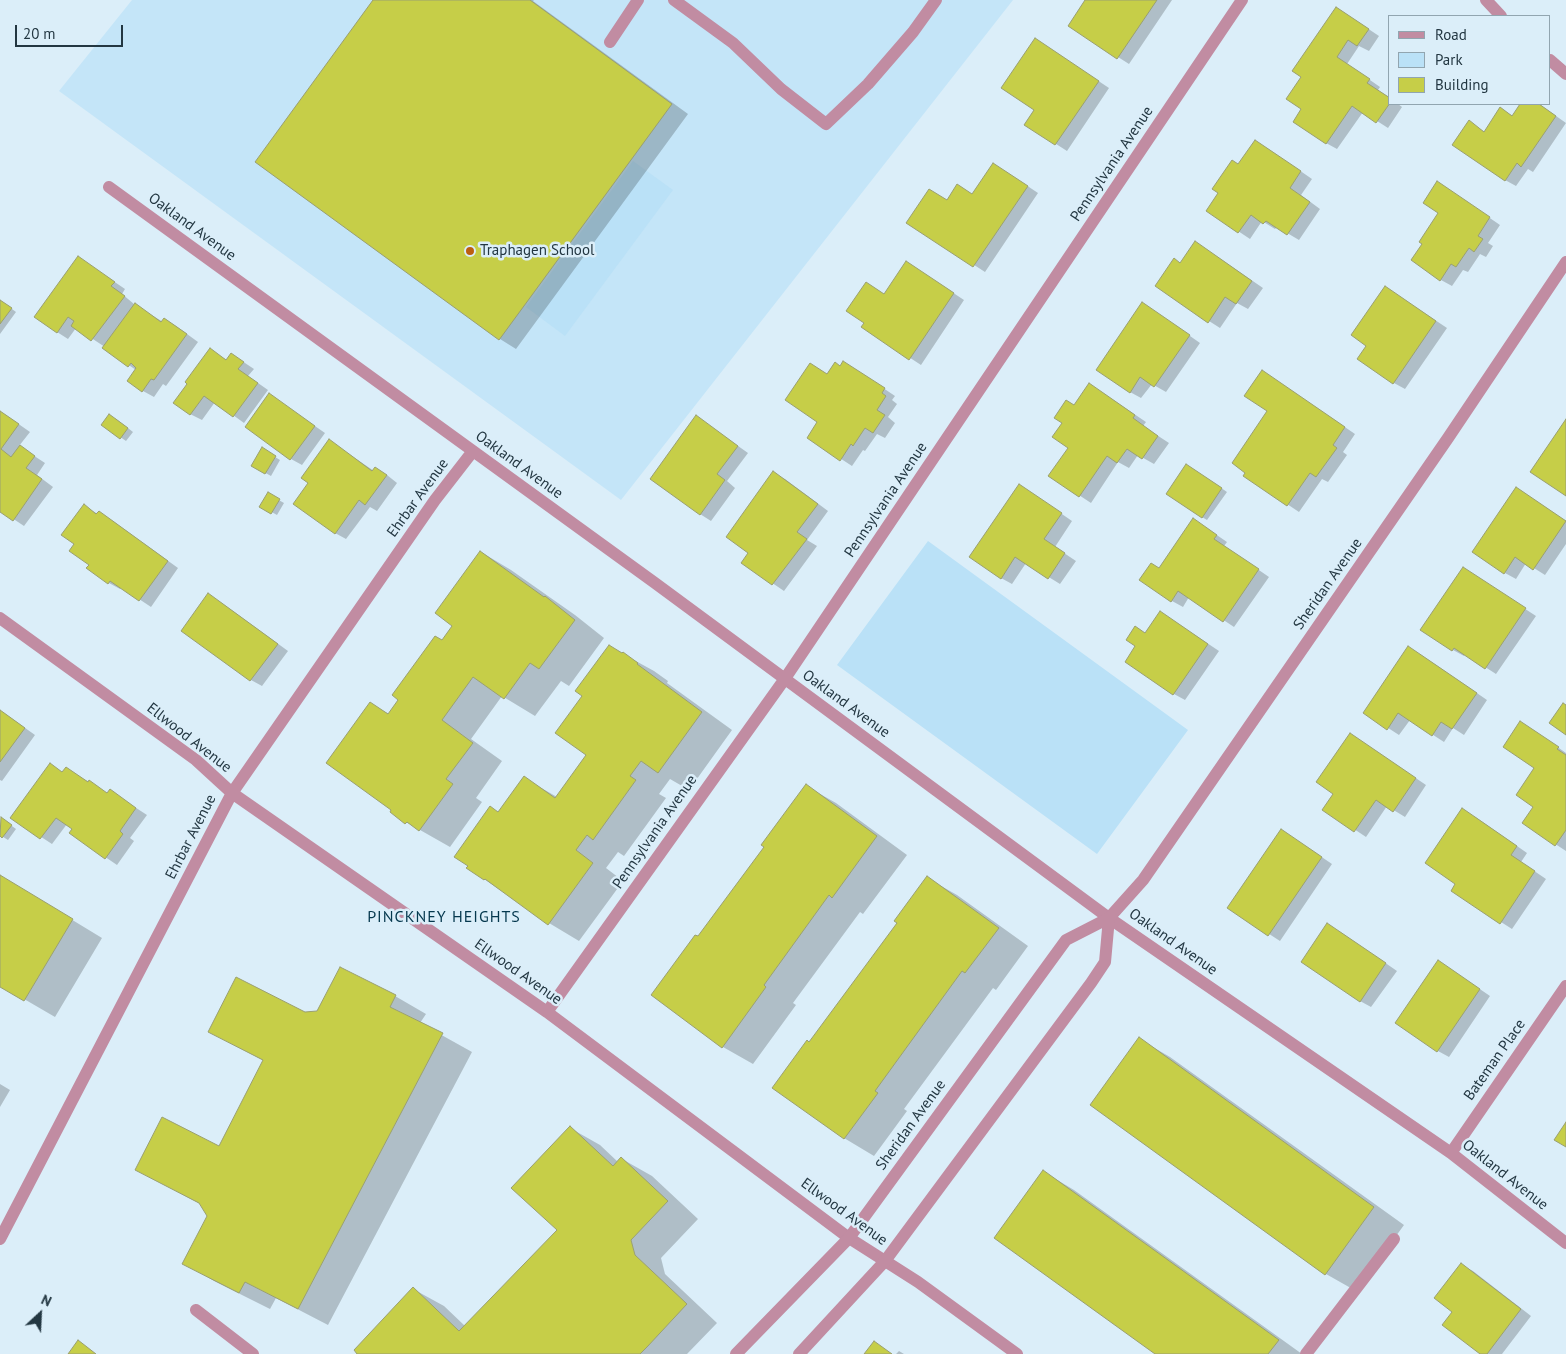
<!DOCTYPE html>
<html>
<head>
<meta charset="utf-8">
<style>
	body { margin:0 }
	#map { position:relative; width:1566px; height:1354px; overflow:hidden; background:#dbeef9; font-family:"PT Sans",sans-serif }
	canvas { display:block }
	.legend { position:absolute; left:1388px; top:15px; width:162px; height:90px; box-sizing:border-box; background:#dbeef9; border:1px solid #91a5b0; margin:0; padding:6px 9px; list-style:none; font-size:15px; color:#233742 }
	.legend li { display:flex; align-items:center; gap:10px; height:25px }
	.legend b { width:25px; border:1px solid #91a5b0 }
	.north { position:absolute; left:15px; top:1289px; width:50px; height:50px; -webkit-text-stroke:4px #dbeef9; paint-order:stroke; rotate:25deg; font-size:14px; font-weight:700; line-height:20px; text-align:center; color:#233742 }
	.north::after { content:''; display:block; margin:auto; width:18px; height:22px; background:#233742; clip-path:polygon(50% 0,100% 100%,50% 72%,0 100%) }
	.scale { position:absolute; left:15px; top:25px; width:108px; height:22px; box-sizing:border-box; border:2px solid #233742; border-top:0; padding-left:6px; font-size:15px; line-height:18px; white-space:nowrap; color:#233742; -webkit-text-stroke:4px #dbeef9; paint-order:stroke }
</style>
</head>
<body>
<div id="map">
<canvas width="1566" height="1354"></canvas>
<ul class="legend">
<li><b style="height:6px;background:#c18ca2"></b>Road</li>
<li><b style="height:14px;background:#bae1f7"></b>Park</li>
<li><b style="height:14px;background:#c6ce48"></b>Building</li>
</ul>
<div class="north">N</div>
<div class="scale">20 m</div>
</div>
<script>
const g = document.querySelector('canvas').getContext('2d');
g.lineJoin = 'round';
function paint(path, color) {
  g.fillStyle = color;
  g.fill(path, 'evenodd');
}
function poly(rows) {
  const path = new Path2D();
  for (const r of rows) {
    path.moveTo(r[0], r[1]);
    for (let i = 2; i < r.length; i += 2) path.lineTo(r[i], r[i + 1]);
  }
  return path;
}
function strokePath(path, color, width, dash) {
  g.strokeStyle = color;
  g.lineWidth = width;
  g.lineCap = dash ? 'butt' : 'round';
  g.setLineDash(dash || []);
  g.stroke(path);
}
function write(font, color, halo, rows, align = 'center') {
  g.font = font + ' "PT Sans",sans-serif';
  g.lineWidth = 5;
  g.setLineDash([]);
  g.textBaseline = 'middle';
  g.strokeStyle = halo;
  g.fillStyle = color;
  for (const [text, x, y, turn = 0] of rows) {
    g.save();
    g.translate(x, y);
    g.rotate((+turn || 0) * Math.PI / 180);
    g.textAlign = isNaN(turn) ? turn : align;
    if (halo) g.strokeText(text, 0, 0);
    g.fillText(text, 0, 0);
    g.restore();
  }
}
const built = poly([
	[132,0,1013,0,621,500,59,91]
]);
const green = poly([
	[633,161,673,190,565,336,526,307],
	[928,541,1188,730,1097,854,837,665]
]);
const shadow = poly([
	[374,0,534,0,533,1,688,114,516,349,500,339],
	[1087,0,1172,0,1129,64,1118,57],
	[1337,8,1379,36,1369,51,1359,46,1347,64,1380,87,1378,90,1390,98,1390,104,1398,104,1402,107,1388,128,1363,112,1337,149,1326,143,1303,109,1302,76],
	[1046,46,1109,88,1067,151,1025,124,1035,109],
	[1522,104,1539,104,1566,123,1533,172,1528,169,1516,186,1505,180,1469,122,1485,132,1501,109,1513,116],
	[1267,148,1312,179,1301,195,1320,209,1299,240,1277,227,1275,229,1262,221,1250,239,1208,211],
	[1005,171,1038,193,985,272,908,222,947,201,973,195],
	[1449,190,1500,225,1488,243,1493,246,1486,257,1480,254,1468,272,1463,270,1452,286,1441,280,1423,244,1440,213],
	[1206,249,1263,288,1248,309,1237,303,1220,328,1209,321,1174,260,1181,264],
	[78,257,125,289,122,294,134,304,163,322,165,319,176,326,198,342,166,386,163,384,154,397,143,391,136,370,104,348,105,347,76,328,68,339,57,332],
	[917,269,964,300,921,365,863,327,866,323,866,283,885,295],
	[1396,294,1447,328,1405,389,1394,383],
	[0,300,16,312,0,334],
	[1153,310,1200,343,1166,392,1152,384,1141,398,1130,392],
	[210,350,227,360,231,354,242,361,254,369,248,376,268,390,244,423,215,402,202,420,190,414],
	[841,367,855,369,895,396,892,400,897,404,888,417,895,423,885,438,877,434,865,451,863,450,852,466,809,438,819,422,828,376],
	[1273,378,1355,434,1343,452,1347,455,1328,482,1322,479,1299,512,1245,476,1269,411],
	[1100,391,1146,422,1143,426,1169,443,1154,464,1138,455,1129,468,1118,462,1091,503,1050,476,1069,448,1074,407],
	[270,395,325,433,302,465,291,459],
	[0,411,30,432,19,446,45,463,37,475,53,487,24,526,0,510],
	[115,418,133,432,126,441,103,425],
	[707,424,748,453,727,481,735,488,711,521,700,514],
	[330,441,374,471,387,475,397,483,377,511,370,507,346,539,335,533,310,483],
	[262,449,280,460,271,476,253,466],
	[1192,468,1227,492,1207,520,1202,517],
	[773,473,785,479,828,511,807,540,817,546,784,591,743,563,750,553],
	[1030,492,1072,521,1055,547,1076,561,1060,584,1026,563,1012,584,1001,578],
	[268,494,284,503,277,515,261,506],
	[1527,495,1566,521,1566,544,1545,575,1526,563,1516,579,1505,573],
	[84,506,98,514,99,512,110,519,178,568,151,607,121,587,120,589,109,583,90,564,76,544],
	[1205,527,1227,542,1224,546,1269,577,1234,627,1189,597,1183,607,1172,601,1160,570],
	[481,552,511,570,575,615,604,638,569,686,561,681,535,716,502,696,471,739,502,761,476,798,482,802,450,847,406,822,371,704,389,714,443,641,454,625],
	[1473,575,1536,616,1496,674,1465,654,1464,656,1453,650,1422,630],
	[219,601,288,651,262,686,251,680,182,630],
	[1171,619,1219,651,1185,700,1174,694,1145,634],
	[623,654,654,671,668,681,667,683,732,730,689,790,670,779,659,794,666,798,624,856,618,852,606,868,623,881,579,941,549,923,484,879,499,813,524,778,557,797,588,755],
	[1420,654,1487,700,1464,735,1453,728,1444,742,1410,720,1399,735,1365,713],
	[0,710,35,735,2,781,0,780],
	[1532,729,1566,753,1566,851,1523,823,1534,807,1536,767],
	[1361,741,1426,785,1405,817,1387,806,1366,837,1324,809,1335,794],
	[50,765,63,773,66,768,108,794,110,791,147,815,130,838,134,841,117,865,70,833,73,828,67,824,52,844,12,818],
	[806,786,836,803,907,855,863,914,860,912,793,1003,796,1005,753,1064,723,1047,698,938,765,847],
	[1474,816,1527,853,1521,862,1546,879,1512,929,1501,922,1457,883],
	[1,818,16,829,8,840,0,835],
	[1292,837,1332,864,1280,941,1229,908],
	[0,876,102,938,55,1017,0,985],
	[927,878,957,895,1028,946,996,990,993,988,904,1109,907,1111,874,1156,844,1138,899,923],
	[1339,931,1397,971,1371,1007,1360,1001],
	[1449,968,1490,996,1449,1057,1438,1051],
	[340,969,395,996,426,1014,420,1023,472,1052,328,1325,276,1298,270,1309,214,1281,184,1263,208,1216,202,1205,137,1170,219,1148,264,1061,209,1031,318,1013],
	[1139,1039,1170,1057,1404,1225,1356,1291,1326,1274],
	[0,1084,10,1090,0,1107],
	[570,1128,600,1145,618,1162,622,1159,652,1176,698,1219,661,1258,665,1274,717,1323,687,1354,359,1354,413,1289,444,1306,465,1326,558,1230],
	[1044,1172,1074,1190,1302,1354,1157,1354],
	[1461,1265,1473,1271,1531,1316,1502,1354,1482,1354,1454,1311],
	[899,1351,904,1354,896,1354]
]);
const building = poly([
	[373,0,530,0,672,104,499,340,255,162,373,0],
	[1085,0,1157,0,1117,59,1068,26,1085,0],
	[1336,7,1369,29,1357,46,1348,40,1337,57,1370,79,1367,83,1390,98,1390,103,1376,123,1352,106,1326,144,1293,122,1301,109,1286,99,1301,77,1292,71,1336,7],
	[1035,38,1099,81,1055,145,1024,125,1034,110,1001,88,1035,38],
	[1520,104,1539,104,1556,116,1521,167,1517,163,1505,181,1452,145,1469,120,1484,132,1500,107,1512,116,1520,104],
	[1255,140,1301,171,1290,188,1310,202,1287,235,1266,221,1263,224,1251,215,1238,233,1206,211,1218,193,1212,189,1232,160,1238,164,1255,140],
	[993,163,1028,186,973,267,906,223,929,189,947,200,957,184,972,194,993,163],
	[1437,181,1490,217,1478,236,1483,239,1474,252,1469,248,1456,267,1451,264,1440,281,1411,260,1422,244,1419,242,1438,213,1423,203,1437,181],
	[1195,241,1252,281,1236,304,1225,297,1208,323,1155,286,1174,258,1180,263,1195,241],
	[78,256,115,282,111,286,125,296,91,341,71,326,74,321,68,317,57,333,34,317,78,256],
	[906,261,954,293,909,360,861,327,864,323,846,311,866,282,884,294,906,261],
	[1385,286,1436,321,1393,384,1357,359,1366,346,1351,335,1385,286],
	[0,300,12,308,0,324,0,300],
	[1142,302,1190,335,1154,387,1140,377,1130,393,1096,370,1142,302],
	[135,303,161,322,164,318,187,334,154,380,151,379,142,392,127,381,136,368,131,363,128,367,102,348,135,303],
	[210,348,226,360,231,353,244,362,238,369,258,383,233,417,204,396,190,415,173,403,187,384,185,382,210,348],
	[843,361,885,388,882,393,886,396,877,410,885,415,873,433,865,428,853,446,851,444,840,461,807,438,817,422,785,400,810,363,827,374,835,362,840,366,843,361],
	[1262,370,1345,427,1333,445,1337,448,1316,477,1310,473,1287,506,1243,476,1245,473,1232,463,1267,411,1244,396,1262,370],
	[1089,383,1135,415,1133,418,1158,436,1142,459,1127,449,1117,463,1107,456,1079,497,1048,476,1068,448,1052,437,1062,423,1054,418,1066,400,1074,405,1089,383],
	[269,393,315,426,290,460,245,427,269,393],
	[0,411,19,424,1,449,11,457,20,445,35,456,26,468,42,479,13,521,0,512,0,411],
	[109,414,128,428,120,439,101,425,109,414],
	[696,415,738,446,717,474,725,480,700,515,650,479,696,415],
	[1566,419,1566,496,1530,472,1566,419],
	[329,439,372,471,375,467,387,475,365,505,359,500,335,534,293,504,308,483,301,478,329,439],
	[262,447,276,456,265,474,251,466,262,447],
	[1186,464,1222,488,1202,518,1166,494,1186,464],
	[773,471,818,504,797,532,807,539,772,585,741,563,748,553,726,537,773,471],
	[1019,484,1062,513,1044,539,1065,553,1048,579,1015,557,1001,579,969,557,1019,484],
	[1516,487,1566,521,1533,570,1515,557,1504,574,1472,552,1516,487],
	[268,492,280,499,271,514,259,507,268,492],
	[84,504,96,514,99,511,168,561,139,601,110,581,108,584,86,568,89,565,69,551,74,544,61,535,84,504],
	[1193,518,1217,535,1214,539,1259,569,1223,622,1178,591,1171,602,1139,580,1151,563,1159,568,1193,518],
	[480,551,544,597,545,596,575,620,539,669,530,663,504,699,473,677,442,720,473,743,446,779,453,784,419,831,407,822,405,824,390,812,391,810,326,763,370,702,388,714,398,700,392,695,435,636,442,640,452,626,435,613,480,551],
	[1463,567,1526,608,1485,669,1454,648,1452,651,1420,630,1463,567],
	[208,593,278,644,250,681,181,631,208,593],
	[1160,611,1208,644,1173,695,1125,662,1135,646,1126,640,1135,626,1145,633,1160,611],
	[609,645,622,653,623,652,638,663,637,664,702,712,658,773,641,761,630,776,636,780,593,840,587,835,576,850,593,863,548,925,485,879,484,880,466,868,468,866,454,857,490,806,498,812,524,776,555,798,586,755,555,733,582,696,575,691,609,645],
	[1408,646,1477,693,1452,729,1441,722,1432,736,1398,713,1387,730,1363,713,1408,646],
	[1563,703,1566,705,1566,735,1549,723,1563,703],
	[0,710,25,728,0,762,0,710],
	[1520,721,1559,747,1557,749,1566,755,1566,830,1555,846,1522,823,1533,807,1516,795,1534,768,1503,747,1520,721],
	[1350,733,1416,778,1393,812,1376,800,1354,832,1322,810,1333,794,1316,782,1350,733],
	[50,763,62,772,66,767,88,782,89,780,107,793,110,789,136,808,120,831,123,834,105,859,69,833,72,829,56,818,40,839,10,818,50,763],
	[806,784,877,836,832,898,829,895,764,985,766,987,722,1048,651,995,695,935,698,936,764,847,761,845,806,784],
	[1462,808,1517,846,1511,855,1535,871,1500,924,1451,891,1455,884,1425,863,1462,808],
	[1,817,12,825,2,838,0,836,1,817],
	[1281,829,1322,857,1268,936,1227,908,1281,829],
	[0,875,73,919,24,1001,0,987,0,875],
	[927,876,999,928,965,973,962,971,875,1091,878,1093,844,1139,772,1088,807,1040,809,1042,897,923,894,921,927,876],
	[1327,923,1386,963,1360,1002,1301,962,1327,923],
	[1438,960,1480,989,1437,1052,1395,1023,1438,960],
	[340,967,396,995,390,1007,443,1033,298,1309,245,1282,239,1293,182,1264,207,1216,199,1203,135,1170,162,1117,219,1146,263,1060,208,1032,236,977,305,1012,317,1011,340,967],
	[1139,1037,1374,1207,1325,1275,1090,1105,1139,1037],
	[1566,1122,1566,1147,1554,1140,1566,1122],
	[570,1126,613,1166,621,1157,668,1201,631,1240,635,1255,687,1304,647,1347,640,1354,357,1354,354,1350,413,1287,459,1331,557,1230,511,1188,570,1126],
	[1043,1170,1279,1340,1268,1354,1155,1354,994,1238,1043,1170],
	[1461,1263,1521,1309,1487,1354,1480,1354,1442,1325,1452,1312,1434,1298,1461,1263],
	[78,1340,96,1354,68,1354,78,1340],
	[874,1341,892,1354,864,1354,874,1341]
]);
const service = poly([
	[674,0,733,43,781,89,826,124,868,84,913,32,936,0],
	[1486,0,1501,16],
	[610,42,638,0],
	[1550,60,1566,74],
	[196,1310,253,1354],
	[1306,1354,1394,1239]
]);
const minor = poly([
	[109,187,655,583,1109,918,1451,1153,1566,1243],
	[0,618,196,760,232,793,547,1012,849,1238,918,1282,1017,1354],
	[547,1012,784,680,1242,0],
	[1451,1153,1566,986],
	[0,1239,232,793,435,500,473,451]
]);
const tertiary = poly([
	[736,1354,849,1238,1066,940,1109,918,1143,880,1448,438,1566,262],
	[799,1354,885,1261,1091,983,1105,962,1109,918]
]);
const markers = [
	[470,251,5,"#bc5f10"]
];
const streetNames = [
	["Pennsylvania Avenue",1112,164,-56],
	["Oakland Avenue",192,227,36],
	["Oakland Avenue",519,465,36],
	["Ehrbar Avenue",418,498,-54],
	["Pennsylvania Avenue",886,500,-56],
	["Sheridan Avenue",1328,584,-55],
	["Oakland Avenue",846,704,36],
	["Ellwood Avenue",189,738,38],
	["Pennsylvania Avenue",655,832,-55],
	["Ehrbar Avenue",191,837,-63],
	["Oakland Avenue",1173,942,35],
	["Ellwood Avenue",518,972,35],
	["Bateman Place",1495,1060,-55],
	["Sheridan Avenue",911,1125,-54],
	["Oakland Avenue",1505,1175,38],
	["Ellwood Avenue",844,1212,36]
];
const poiNames = [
	["Traphagen School",480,251]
];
const neighbourhoodNames = [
	["PINCKNEY HEIGHTS",444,917]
];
paint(built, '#c4e5f8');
paint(green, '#bae1f7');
paint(shadow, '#0003');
paint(building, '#c6ce48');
strokePath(building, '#9a9f71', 1);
strokePath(service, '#c18ca2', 12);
strokePath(minor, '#c18ca2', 12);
strokePath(tertiary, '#c18ca2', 12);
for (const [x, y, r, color] of markers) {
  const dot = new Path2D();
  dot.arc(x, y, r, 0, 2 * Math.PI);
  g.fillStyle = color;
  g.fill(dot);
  strokePath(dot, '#dbeef9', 2);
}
write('15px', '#233742', '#dbeef9', streetNames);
write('15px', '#233742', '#dbeef9', poiNames, 'left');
g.letterSpacing = '1px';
write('16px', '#05384e', '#dbeef9', neighbourhoodNames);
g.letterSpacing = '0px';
</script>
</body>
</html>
